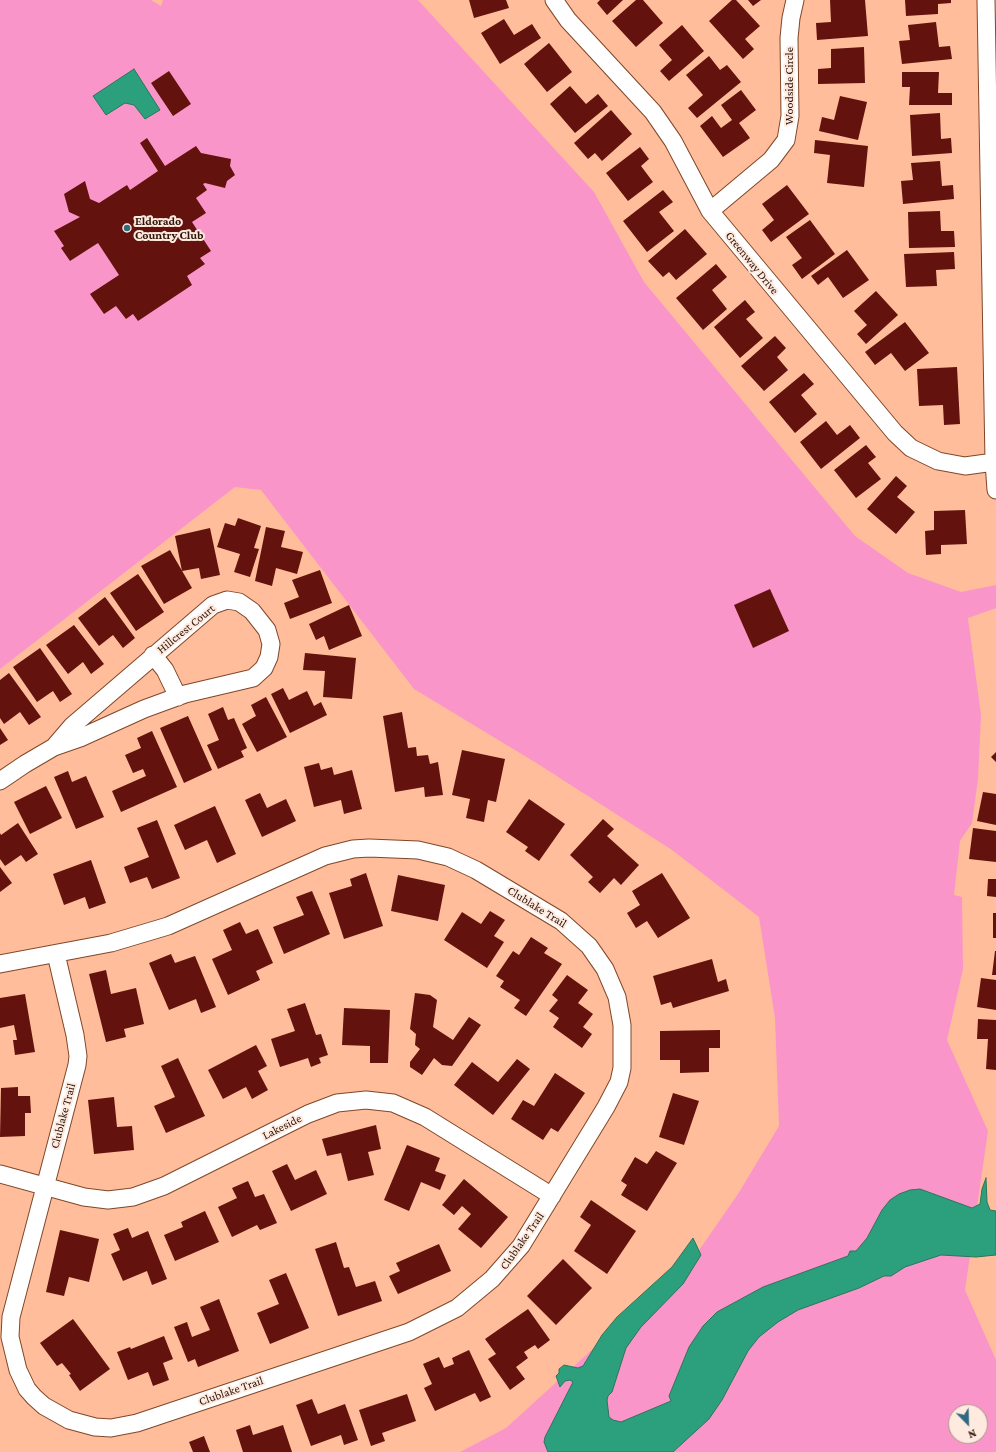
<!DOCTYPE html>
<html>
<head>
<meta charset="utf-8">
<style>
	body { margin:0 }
	#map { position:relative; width:996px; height:1452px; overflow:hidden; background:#ffbd9b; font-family:"Crimson Pro",serif }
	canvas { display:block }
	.north { position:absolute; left:948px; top:1404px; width:40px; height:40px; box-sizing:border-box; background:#ffeae0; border:1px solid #ab958a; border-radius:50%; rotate:157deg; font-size:11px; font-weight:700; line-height:16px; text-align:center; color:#2c1508 }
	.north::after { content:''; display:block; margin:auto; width:14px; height:18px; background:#2f6982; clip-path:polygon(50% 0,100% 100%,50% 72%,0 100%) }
</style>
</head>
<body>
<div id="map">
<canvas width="996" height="1452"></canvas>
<div class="north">N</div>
</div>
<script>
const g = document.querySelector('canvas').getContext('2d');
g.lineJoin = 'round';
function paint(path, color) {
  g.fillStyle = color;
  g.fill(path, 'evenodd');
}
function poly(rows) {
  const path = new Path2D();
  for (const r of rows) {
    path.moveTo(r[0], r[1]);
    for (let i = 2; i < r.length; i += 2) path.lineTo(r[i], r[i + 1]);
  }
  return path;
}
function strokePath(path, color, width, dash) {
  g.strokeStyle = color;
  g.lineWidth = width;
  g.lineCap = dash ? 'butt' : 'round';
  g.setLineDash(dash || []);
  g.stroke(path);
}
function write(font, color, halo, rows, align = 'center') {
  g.font = font + ' "Crimson Pro",serif';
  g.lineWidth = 4;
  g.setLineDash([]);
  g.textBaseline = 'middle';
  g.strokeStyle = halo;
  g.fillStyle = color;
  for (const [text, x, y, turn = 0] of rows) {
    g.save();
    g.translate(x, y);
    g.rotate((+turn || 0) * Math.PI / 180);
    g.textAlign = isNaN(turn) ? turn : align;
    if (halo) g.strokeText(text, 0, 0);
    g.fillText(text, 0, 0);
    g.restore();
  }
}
const green = poly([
	[0,0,151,0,161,6,163,0,418,0,594,192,644,282,855,536,908,573,961,592,996,585,996,608,968,618,981,715,978,779,972,823,960,841,954,895,962,897,963,969,947,1040,988,1131,965,1290,996,1360,996,1452,460,1452,506,1428,695,1256,738,1194,779,1126,775,1018,759,917,672,850,538,764,414,689,261,490,235,487,0,669],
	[956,1412,980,1412,980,1436,956,1436]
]);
const water = poly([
	[134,69,160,110,145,119,134,105,125,103,106,115,93,96,134,69],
	[986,1178,987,1202,990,1210,996,1211,996,1255,976,1257,941,1255,905,1267,891,1276,884,1276,859,1288,798,1310,778,1322,759,1337,748,1351,722,1400,709,1419,673,1452,548,1452,544,1442,545,1437,573,1382,570,1380,565,1381,560,1387,556,1376,559,1373,559,1369,564,1365,578,1368,583,1366,602,1335,617,1317,672,1267,693,1238,701,1255,683,1284,641,1327,626,1348,612,1392,608,1396,607,1400,609,1417,613,1420,621,1422,671,1401,669,1396,689,1347,703,1326,717,1312,763,1287,848,1256,850,1251,856,1251,867,1238,882,1210,890,1200,899,1194,910,1190,920,1189,972,1208,980,1204,982,1189,986,1178]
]);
const building = poly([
	[469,0,506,0,509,8,474,18],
	[600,0,623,0,607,15,597,3],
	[636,0,643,0,663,23,636,47,612,21],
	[732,0,736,0,760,26,745,39,754,49,743,59,709,21],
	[748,0,761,0,753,6],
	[830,0,865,0,868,36,817,40,816,23,831,22],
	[905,0,951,0,951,3,938,4,938,14,906,16],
	[504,19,514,35,532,24,541,38,500,64,481,33],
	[936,22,939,47,950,46,952,59,902,64,899,41,910,40,908,25],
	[682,25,704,51,669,81,660,71,672,60,659,45],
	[549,43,572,72,547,92,524,64],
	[864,47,865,83,818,84,818,69,831,68,831,49],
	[709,56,720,70,727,65,741,82,697,118,688,108,703,95,686,75],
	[169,71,191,104,173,116,151,83],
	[902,72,939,72,938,93,952,93,952,105,909,105,910,87,902,87],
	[570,86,586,104,598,94,608,106,575,133,550,104],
	[741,90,756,110,739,123,750,138,723,157,700,126,712,116,721,128,732,120,721,105],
	[840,96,867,102,858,140,819,131,822,117,834,120],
	[611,110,632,134,602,161,595,153,588,159,574,143],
	[940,113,941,139,951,138,952,153,912,156,910,115],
	[147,138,165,166,196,146,201,153,231,159,230,166,235,175,227,181,225,188,205,183,203,184,207,190,196,198,206,213,192,222,211,251,200,258,205,264,187,276,192,285,138,321,133,314,126,319,116,306,104,314,90,294,119,275,98,243,70,261,61,248,64,246,54,231,80,217,69,212,64,194,85,181,90,199,99,203,127,185,130,190,158,171,140,143],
	[815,140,868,146,864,187,827,183,830,155,814,153],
	[640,147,649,159,641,166,653,182,628,201,606,173],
	[940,161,942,186,953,185,954,199,903,204,901,181,913,180,911,163],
	[787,185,809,214,771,242,762,230,774,220,762,204],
	[663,190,673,202,659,212,674,231,647,252,623,221],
	[940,211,941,231,954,231,955,247,909,248,908,212],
	[810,220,835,254,802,279,792,265,802,258,786,237],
	[685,229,707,254,676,280,669,272,663,277,648,261],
	[847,250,869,280,843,298,828,277,818,285,811,276],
	[954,252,955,269,936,270,937,286,906,287,904,254],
	[716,264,727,277,712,290,727,309,703,330,676,298],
	[876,291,898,315,866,344,857,334,867,325,854,311],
	[745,300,755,312,746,319,763,338,740,358,714,327],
	[905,322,929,353,905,371,891,353,875,365,865,352],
	[775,336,786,348,777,357,788,370,764,391,741,366],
	[957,367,960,424,944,425,943,405,919,406,917,369],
	[804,373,814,384,801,395,817,414,795,433,769,402],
	[826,421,837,435,850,425,860,438,821,469,800,442],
	[866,445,876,457,868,463,881,479,856,498,834,470],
	[896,476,907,486,897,497,915,512,896,534,867,509],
	[965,510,967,544,941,545,941,554,926,555,925,531,934,530,934,511],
	[238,518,261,526,254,548,259,549,250,577,234,572,240,554,217,547,225,523,235,526],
	[266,527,285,531,281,547,303,552,297,574,276,568,272,586,255,581],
	[210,528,220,575,201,579,199,568,182,571,175,536],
	[170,550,192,588,164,604,141,566],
	[320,570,332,603,290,619,284,603,299,597,292,580],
	[138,574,164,612,136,631,110,593],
	[770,589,789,631,753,648,734,605],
	[105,597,135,638,123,648,113,635,99,646,78,618],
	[349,605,362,636,329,650,324,636,316,640,309,624],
	[74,625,104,664,91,674,83,662,68,674,46,645],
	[40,648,72,694,60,702,53,691,37,702,13,667],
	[305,653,356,658,352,699,323,697,325,671,303,670],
	[9,673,41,717,29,725,20,712,4,724,0,718,0,680],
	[283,688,289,700,307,691,314,706,321,702,327,715,290,733,271,694],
	[266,697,287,737,257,752,242,724,256,716,251,705],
	[223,707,228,720,234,718,247,748,241,751,244,757,218,769,207,745,219,740,208,714],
	[402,712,408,748,416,747,417,756,428,755,430,764,438,762,443,795,425,797,424,787,395,792,383,716],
	[188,716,212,770,184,783,160,728],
	[0,728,8,740,0,745],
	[152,731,177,787,121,812,112,791,146,776,143,769,133,773,125,755,141,748,137,738],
	[462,750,505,759,496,802,488,800,484,822,466,818,470,799,452,795],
	[996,752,996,762,991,757],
	[319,763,321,770,332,767,334,775,352,770,362,809,344,814,341,800,314,807,304,767],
	[68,771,72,782,86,776,104,817,76,829,54,777],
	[46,786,62,818,30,834,14,802],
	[983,792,996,794,996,825,977,821],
	[260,793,267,808,286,799,296,821,262,837,245,800],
	[529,799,565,824,539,861,525,851,528,847,506,832],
	[215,806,236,854,217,863,207,840,185,850,174,825],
	[603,819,614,829,607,836,639,865,621,885,614,878,600,893,588,882,593,877,570,855],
	[157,820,180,878,152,889,147,877,130,883,124,867,149,857,137,828],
	[18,823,38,854,26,862,21,855,5,866,0,859,0,833,1,835],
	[973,828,996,831,996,862,969,859],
	[91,860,106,903,89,909,85,897,64,905,53,874],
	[0,867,12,883,0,892],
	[366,873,383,926,344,939,329,893,352,886,350,879],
	[662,873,690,918,658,938,647,921,636,928,627,913,640,905,632,891],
	[398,875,445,885,438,921,391,911],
	[988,879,996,879,996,897,987,896],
	[312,891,330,934,284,954,273,927,304,915,296,897],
	[490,911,505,920,494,936,504,942,487,968,444,940,462,912,481,924],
	[993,913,996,913,996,938,993,938],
	[240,922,246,934,258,929,273,963,256,971,260,980,228,995,212,959,232,950,223,930],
	[531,937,548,948,544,953,562,964,526,1016,514,1008,520,1000,500,987,504,981,496,976,513,951,519,955],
	[995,951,996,951,996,975,992,975],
	[171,954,175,963,195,956,216,1007,201,1013,196,999,169,1010,149,963],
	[712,959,718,982,726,979,729,991,673,1008,671,1002,661,1005,653,976],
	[106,970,111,994,136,988,144,1024,124,1029,126,1037,106,1042,89,974],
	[567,975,588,990,578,1003,593,1014,583,1027,592,1034,582,1048,553,1027,559,1018,549,1011,558,1000,552,995],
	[981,978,996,980,996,1010,977,1007],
	[415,993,430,995,437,1000,433,1027,453,1040,469,1017,481,1025,452,1066,442,1065,434,1058,422,1075,410,1067,410,1062,420,1049,415,1045,416,1034,410,1029],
	[25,994,35,1052,15,1055,13,1040,17,1040,14,1025,0,1028,0,998],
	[305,1003,316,1035,321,1034,328,1055,319,1058,321,1063,311,1067,308,1058,280,1067,271,1039,295,1031,287,1009],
	[344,1008,390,1010,388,1063,370,1063,370,1046,342,1045],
	[978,1019,996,1020,996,1070,986,1069,988,1039,977,1039],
	[720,1030,720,1048,709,1048,709,1072,680,1073,680,1060,660,1060,660,1031],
	[256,1045,267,1066,258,1071,268,1090,252,1099,246,1087,223,1099,208,1070],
	[178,1058,205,1116,166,1133,154,1106,175,1097,161,1066],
	[517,1059,530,1069,493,1115,454,1085,472,1062,498,1082],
	[555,1073,585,1093,558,1132,551,1128,543,1140,511,1119,523,1100,534,1106],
	[18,1087,18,1096,30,1096,31,1113,25,1113,25,1136,0,1137,1,1088],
	[673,1093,699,1101,684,1145,659,1137],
	[114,1097,117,1127,132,1126,134,1150,94,1154,88,1100],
	[376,1125,381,1149,368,1152,374,1175,348,1181,341,1153,327,1156,322,1139],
	[407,1145,440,1158,435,1171,446,1175,440,1190,421,1182,409,1211,384,1200],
	[656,1151,677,1163,647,1211,621,1195,627,1185,621,1181,635,1157,647,1164],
	[287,1164,295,1180,316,1170,327,1194,291,1211,272,1171],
	[464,1179,508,1217,481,1248,458,1229,471,1214,462,1206,454,1215,442,1205],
	[248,1181,255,1197,264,1194,277,1223,260,1230,257,1225,232,1237,218,1207,237,1198,232,1188],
	[591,1200,636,1231,607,1274,574,1251,591,1225,580,1217],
	[205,1211,219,1242,175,1261,164,1235,183,1227,181,1222],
	[128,1228,132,1238,148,1231,167,1279,152,1285,147,1271,123,1281,111,1254,120,1250,113,1234],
	[60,1230,99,1239,89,1282,69,1277,64,1296,46,1292],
	[336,1242,344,1268,349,1267,356,1287,375,1281,382,1301,338,1316,315,1249],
	[439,1244,451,1271,398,1294,389,1276,400,1271,396,1263],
	[563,1259,592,1288,556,1325,527,1296],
	[286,1273,309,1328,270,1344,257,1313,279,1304,269,1280],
	[219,1299,239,1351,198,1367,195,1359,188,1362,174,1327,187,1322,192,1337,210,1330,200,1307],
	[528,1309,550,1340,538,1349,535,1345,524,1352,528,1358,516,1367,525,1379,510,1390,488,1359,496,1354,485,1339],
	[73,1319,110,1369,80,1391,69,1375,71,1374,62,1363,57,1366,40,1343],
	[164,1336,173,1359,163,1363,169,1380,153,1386,148,1372,128,1380,117,1352,130,1347,131,1349],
	[469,1350,491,1397,480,1402,475,1393,435,1411,424,1388,432,1384,423,1364,439,1357,444,1368,454,1364,452,1358],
	[407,1394,416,1421,382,1433,385,1441,371,1446,359,1410],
	[312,1399,318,1414,345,1404,358,1440,344,1445,341,1435,311,1446,296,1405],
	[250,1425,253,1435,283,1425,292,1452,243,1452,236,1430],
	[204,1436,210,1452,193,1452,189,1442]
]);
const minor = poly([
	[554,0,568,20,653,112,673,141,710,211,895,433,911,448,938,461,965,466,994,462],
	[986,0,994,462,996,490],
	[710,211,771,160,786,140,790,116,789,38,791,18,795,0],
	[153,655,165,670,178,697],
	[0,781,25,764,54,747,80,738,144,709,185,694,253,678,264,668,269,657,271,644,267,630,252,611,239,602,227,600,213,605,72,726,54,747],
	[0,964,111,943,168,926,325,856,353,849,369,848,418,850,448,857,476,870,561,921,589,946,605,969,617,997,622,1025,622,1068,619,1082,606,1107,521,1246,492,1279,457,1308,409,1332,137,1423,111,1428,95,1427,69,1420,44,1406,34,1397,27,1389,18,1370,10,1337,11,1317,77,1065,78,1056,75,1035,56,954],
	[0,1174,84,1197,108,1200,133,1197,164,1186,308,1114,337,1103,366,1100,393,1103,425,1117,552,1196]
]);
const markers = [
	[127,228,4,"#2f6982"]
];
const streetNames = [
	["Woodside Circle",789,86,-90],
	["Greenway Drive",752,263,51],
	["Hillcrest Court",186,629,-39],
	["Clublake Trail",537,907,32],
	["Clublake Trail",63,1116,-75],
	["Lakeside",282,1127,-27],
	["Clublake Trail",522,1241,-55],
	["Clublake Trail",231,1391,-19]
];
const poiNames = [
	["Eldorado",135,221],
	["Country Club",135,235]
];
paint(green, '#fa95c9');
paint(water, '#2c9f7d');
strokePath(water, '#2c765a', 1);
paint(building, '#63120e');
strokePath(minor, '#7f4728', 19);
strokePath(minor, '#fff', 17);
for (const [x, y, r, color] of markers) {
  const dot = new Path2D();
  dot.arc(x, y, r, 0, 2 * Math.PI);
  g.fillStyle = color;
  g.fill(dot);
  strokePath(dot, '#ffeae0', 1.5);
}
write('12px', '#2c1508', '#ffeae0', streetNames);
write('bold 12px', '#2c1508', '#ffeae0', poiNames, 'left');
</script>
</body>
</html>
